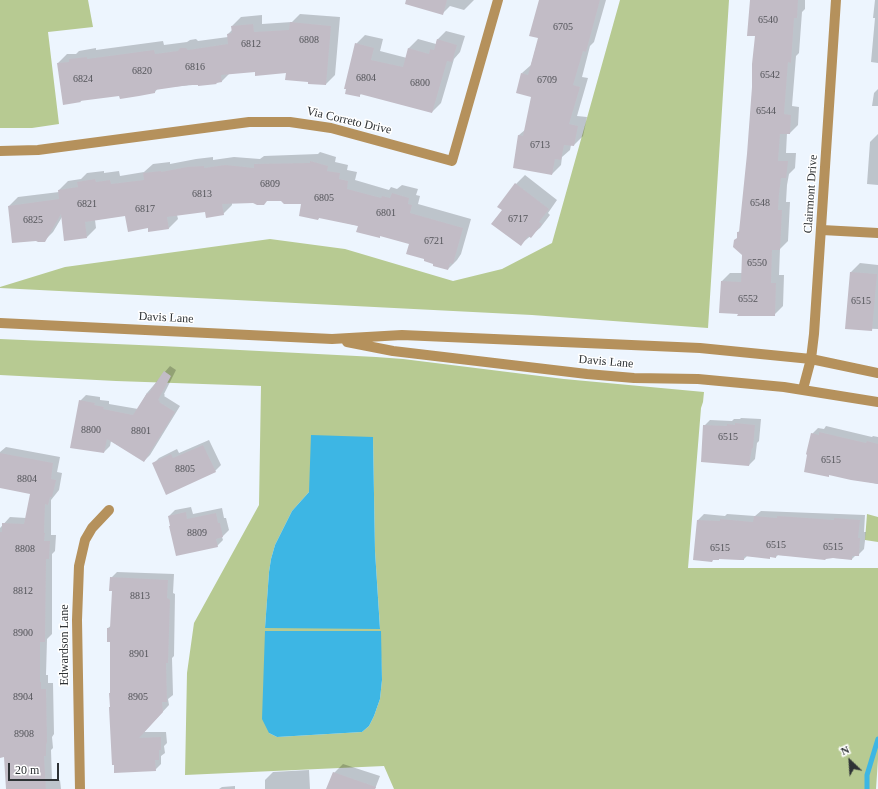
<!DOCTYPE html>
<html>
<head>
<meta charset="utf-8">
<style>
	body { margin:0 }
	#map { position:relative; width:878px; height:789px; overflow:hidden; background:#edf5fe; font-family:"Times New Roman",serif }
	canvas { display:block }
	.north { position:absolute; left:830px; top:741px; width:40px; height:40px; -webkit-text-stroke:3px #fff; paint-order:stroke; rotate:335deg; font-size:11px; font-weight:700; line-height:16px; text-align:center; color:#2e3235 }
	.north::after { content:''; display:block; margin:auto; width:14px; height:18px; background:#2e3235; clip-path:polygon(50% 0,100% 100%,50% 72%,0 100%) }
	.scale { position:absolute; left:8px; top:763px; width:51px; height:18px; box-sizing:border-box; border:2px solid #2e3235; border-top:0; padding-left:5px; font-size:12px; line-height:14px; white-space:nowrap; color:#2e3235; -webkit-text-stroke:3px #fff; paint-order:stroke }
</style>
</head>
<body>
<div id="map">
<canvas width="878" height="789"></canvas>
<div class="north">N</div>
<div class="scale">20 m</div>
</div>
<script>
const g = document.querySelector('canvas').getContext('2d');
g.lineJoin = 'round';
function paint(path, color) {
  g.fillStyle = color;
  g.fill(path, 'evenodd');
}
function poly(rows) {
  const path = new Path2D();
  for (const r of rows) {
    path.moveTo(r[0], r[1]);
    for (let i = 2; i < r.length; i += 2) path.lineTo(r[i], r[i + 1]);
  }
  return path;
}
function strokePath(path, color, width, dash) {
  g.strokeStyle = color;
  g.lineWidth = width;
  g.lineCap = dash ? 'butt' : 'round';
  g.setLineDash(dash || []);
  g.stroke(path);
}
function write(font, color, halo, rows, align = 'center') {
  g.font = font + ' "Times New Roman",serif';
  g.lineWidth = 3;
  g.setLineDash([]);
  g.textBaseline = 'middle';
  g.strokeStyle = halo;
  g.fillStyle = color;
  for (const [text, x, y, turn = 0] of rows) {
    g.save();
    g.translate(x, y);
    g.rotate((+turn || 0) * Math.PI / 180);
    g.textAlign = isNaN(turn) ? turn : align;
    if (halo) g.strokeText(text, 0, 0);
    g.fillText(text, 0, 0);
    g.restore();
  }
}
const green = poly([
	[0,0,88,0,93,27,48,32,59,124,32,128,0,128],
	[620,0,729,0,708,328,532,315,0,288,0,287,65,267,270,239,345,249,453,281,502,269,552,243],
	[0,339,162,346,376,357,403,359,564,379,704,392,703,402,701,408,688,568,878,568,878,759,876,789,394,789,384,766,185,775,187,673,194,623,259,505,261,386,116,381,0,375],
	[373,437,375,551,380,628,265,628,269,572,271,559,275,545,292,511,309,492],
	[380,631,382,680,380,699,374,716,369,726,362,732,277,737,269,733],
	[867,514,878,517,878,542,865,540]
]);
const water = poly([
	[311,435,373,437,375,551,380,629,265,628,269,572,271,559,275,545,292,511,309,492],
	[265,631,381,631,382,680,380,699,374,716,369,726,362,732,277,737,269,733,262,719]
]);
const shadow = poly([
	[422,0,474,0,464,10,450,6,443,13],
	[540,0,606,0,594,42,590,46,582,77,588,78,577,116,587,117,583,136,574,145,571,145,570,150,562,157,561,165,552,174,514,167,519,135,526,129,532,96,522,73,531,65,539,37],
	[751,0,805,0,805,9,802,12,799,53,796,56,792,106,799,107,798,125,790,133,787,133,786,153,796,153,795,168,789,174,787,185,786,202,790,202,788,241,780,249,779,275,784,275,783,306,774,315,739,313,722,281,730,273,742,273,743,255,738,238,738,232,741,230,748,154,756,36],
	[875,0,878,0,878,63,871,62,875,18,873,18],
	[300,14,340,17,335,75,326,84,309,81,287,72,256,71,230,73,222,81,216,83,158,88,155,92,120,94,82,100,80,102,58,63,67,54,76,54,79,51,96,48,96,50,163,41,164,45,187,42,190,40,196,39,198,41,228,37,228,34,233,29,232,26,241,17,262,15,262,24,292,22],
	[446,31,465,36,460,52,454,59,441,103,432,112,362,93,359,96,356,44,365,35,383,39,380,51,407,58,409,48,418,39,436,44,437,40],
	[878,89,878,106,872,106,874,93],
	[878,134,878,185,867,184,870,142],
	[320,152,336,157,335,162,348,165,347,170,357,172,355,180,389,190,391,187,397,189,402,185,418,189,416,195,420,196,418,204,471,219,461,254,457,260,448,269,425,258,410,243,382,235,379,237,359,226,320,217,318,219,303,203,281,200,232,203,232,205,223,214,206,211,177,215,178,219,169,228,149,227,126,215,95,220,96,228,87,237,62,217,53,232,44,241,9,206,18,197,59,192,59,190,68,181,81,179,87,173,104,171,104,173,119,171,120,176,144,172,153,164,170,162,170,164,196,159,213,157,213,160,234,157,260,159,264,156,318,154],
	[525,175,557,200,548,213,550,215,540,228,521,244,503,210,516,184],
	[860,263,878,265,878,329,846,328,851,272],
	[170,366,176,370,164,394,165,395,164,396,180,406,150,455,144,461,111,441,110,446,104,452,80,401,86,395,100,397,100,400,109,401,109,404,138,409,147,393],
	[741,418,761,419,759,441,757,443,755,459,749,465,704,426,710,420,732,421,734,419,740,419],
	[826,426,872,437,873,436,878,437,878,484,830,474,828,476,812,434,818,428,824,429],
	[209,440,221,465,215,471,153,464,159,458,177,449,179,453],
	[6,447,60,457,57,472,62,473,59,490,51,500,51,535,56,535,55,551,52,554,52,634,47,639,46,675,48,675,48,683,53,683,54,734,52,737,53,748,51,750,52,781,60,780,61,789,8,789,5,756,0,757,0,528,10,517,26,518,31,493,0,487,0,452],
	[191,507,193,514,222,508,224,518,226,518,229,530,222,537,223,540,217,546,171,525,169,516,175,510],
	[761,511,865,515,864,532,866,532,864,549,858,555,856,555,852,559,778,555,776,557,771,556,770,557,747,556,744,559,720,558,719,559,694,559,698,520,704,514,725,516,727,514,755,516],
	[117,572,174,574,173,593,175,594,174,656,172,658,173,695,168,699,169,705,144,732,166,732,167,743,164,746,165,753,161,756,161,764,155,770,111,707,111,641,108,628,112,625,113,590,111,578],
	[343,764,380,776,375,789,327,789,334,773],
	[309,770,310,789,265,789,265,780,273,772],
	[235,786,235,789,219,789,222,787]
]);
const stream = poly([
	[867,789,867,775,878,739]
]);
const building = poly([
	[406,0,447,0,443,15,405,4],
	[539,0,600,0,586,52,583,51,573,85,580,87,569,124,578,126,574,146,564,145,561,160,555,159,552,175,513,168,518,135,523,136,531,97,516,93,521,73,528,75,538,38,529,36],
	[750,0,798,0,797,18,794,18,791,63,788,62,784,114,791,115,790,134,780,134,778,161,788,161,786,178,781,178,779,194,778,210,782,210,780,250,772,250,771,283,776,283,775,316,737,316,738,314,719,313,721,281,741,282,742,255,733,247,734,240,737,238,737,232,739,232,747,154,752,87,752,64,755,36,747,36],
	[290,22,331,26,326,85,308,84,308,82,285,80,286,73,255,76,255,72,221,75,222,82,216,83,217,84,198,86,198,85,189,85,155,90,155,93,139,96,120,99,119,96,80,101,81,102,63,105,57,63,69,62,69,59,87,57,87,59,154,50,155,54,178,51,180,48,186,48,188,50,228,44,227,34,232,33,231,26,253,24,254,32,289,30],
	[437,39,457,45,452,62,447,61,432,113,360,94,360,97,345,94,346,89,344,89,355,43,374,48,371,60,403,67,408,48,429,54,430,49,434,50],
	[310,161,328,166,327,171,340,173,339,179,348,181,347,189,381,198,382,196,390,198,392,193,409,198,408,204,412,205,410,213,463,228,453,264,450,263,448,270,433,266,433,264,424,261,424,259,406,254,409,244,380,236,380,238,356,232,358,226,319,218,318,220,299,216,301,204,284,204,281,201,267,201,264,205,257,205,253,203,222,204,224,215,206,218,205,212,167,217,169,229,148,232,148,228,128,232,125,216,85,222,87,238,64,241,61,214,45,242,38,242,36,241,12,243,8,206,59,199,58,190,78,187,77,182,95,179,96,182,110,180,111,184,144,180,143,173,161,171,161,172,187,167,204,166,204,168,225,165,254,168,254,164,310,163],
	[515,183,549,209,539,222,542,224,531,238,528,236,521,246,491,224,502,210,497,207],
	[850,272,877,274,872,331,845,329],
	[164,371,171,376,158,400,160,401,159,402,175,412,144,462,107,439,104,453,70,448,79,400,95,403,94,405,104,407,103,409,133,415,147,393,148,394],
	[735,423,755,425,753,448,752,448,749,466,701,462,703,425,727,426,727,424,735,425],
	[819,432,866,443,867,441,878,444,878,484,851,480,829,475,829,477,804,472,807,455,806,454,811,433,819,435],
	[203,445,216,472,166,495,152,463,171,454,173,458],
	[0,453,53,463,51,479,56,480,52,497,50,497,48,505,45,504,44,533,45,533,44,541,50,541,49,559,46,559,45,642,40,642,40,682,41,682,41,689,46,689,47,742,46,745,46,756,44,756,46,789,6,789,4,757,0,758,0,532,2,532,2,523,24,524,30,494,0,488],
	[186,512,187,519,216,513,218,523,220,523,223,537,216,539,218,547,176,556,169,526,170,526,168,516],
	[754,516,777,518,777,516,793,517,834,520,834,518,860,520,858,538,860,538,859,556,852,556,852,560,833,558,826,559,825,560,776,555,776,558,770,557,770,559,744,556,744,560,740,560,719,559,719,560,713,560,712,562,693,560,697,520,720,521,720,519,753,522],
	[110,577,168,580,167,598,169,599,170,600,168,663,166,663,167,702,162,702,163,712,139,738,161,737,161,750,159,750,159,760,155,760,156,771,114,773,114,765,112,765,109,707,110,707,109,693,110,693,110,642,107,642,107,628,110,628,112,591,109,591],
	[333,772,376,787,375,789,326,789]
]);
const minor = poly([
	[0,151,38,150,249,122,290,122,331,128,452,161,498,0],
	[822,230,878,233],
	[0,323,332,339,402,335,700,348,811,359,878,373],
	[347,342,393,351,587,374,634,378,698,379,784,387,878,402],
	[803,389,811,359,814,334,836,0],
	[80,789,77,620,79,566,85,540,92,528,109,510]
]);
const numberNames = [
	["6540",768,20],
	["6705",563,27],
	["6808",309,40],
	["6812",251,44],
	["6816",195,67],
	["6820",142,71],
	["6542",770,75],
	["6804",366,78],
	["6824",83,79],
	["6709",547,80],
	["6800",420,83],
	["6544",766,111],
	["6713",540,145],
	["6809",270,184],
	["6813",202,194],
	["6805",324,198],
	["6548",760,203],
	["6821",87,204],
	["6817",145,209],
	["6801",386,213],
	["6717",518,219],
	["6825",33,220],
	["6721",434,241],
	["6550",757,263],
	["6552",748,299],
	["6515",861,301],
	["8800",91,430],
	["8801",141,431],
	["6515",728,437],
	["6515",831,460],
	["8805",185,469],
	["8804",27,479],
	["8809",197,533],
	["6515",776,545],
	["6515",833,547],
	["6515",720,548],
	["8808",25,549],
	["8812",23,591],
	["8813",140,596],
	["8900",23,633],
	["8901",139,654],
	["8904",23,697],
	["8905",138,697],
	["8908",24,734]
];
const streetNames = [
	["Via Correto Drive",349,121,13],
	["Clairmont Drive",811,194,-86],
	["Davis Lane",166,318,3],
	["Davis Lane",606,362,5],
	["Edwardson Lane",65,645,-90]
];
paint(green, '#b7ca92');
paint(water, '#3db6e4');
paint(shadow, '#0003');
strokePath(stream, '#3db6e4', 5);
paint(building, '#c2bcc6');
strokePath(minor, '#b5915c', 10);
write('10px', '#535459', null, numberNames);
write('12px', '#2e3235', '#fff', streetNames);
</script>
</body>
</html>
